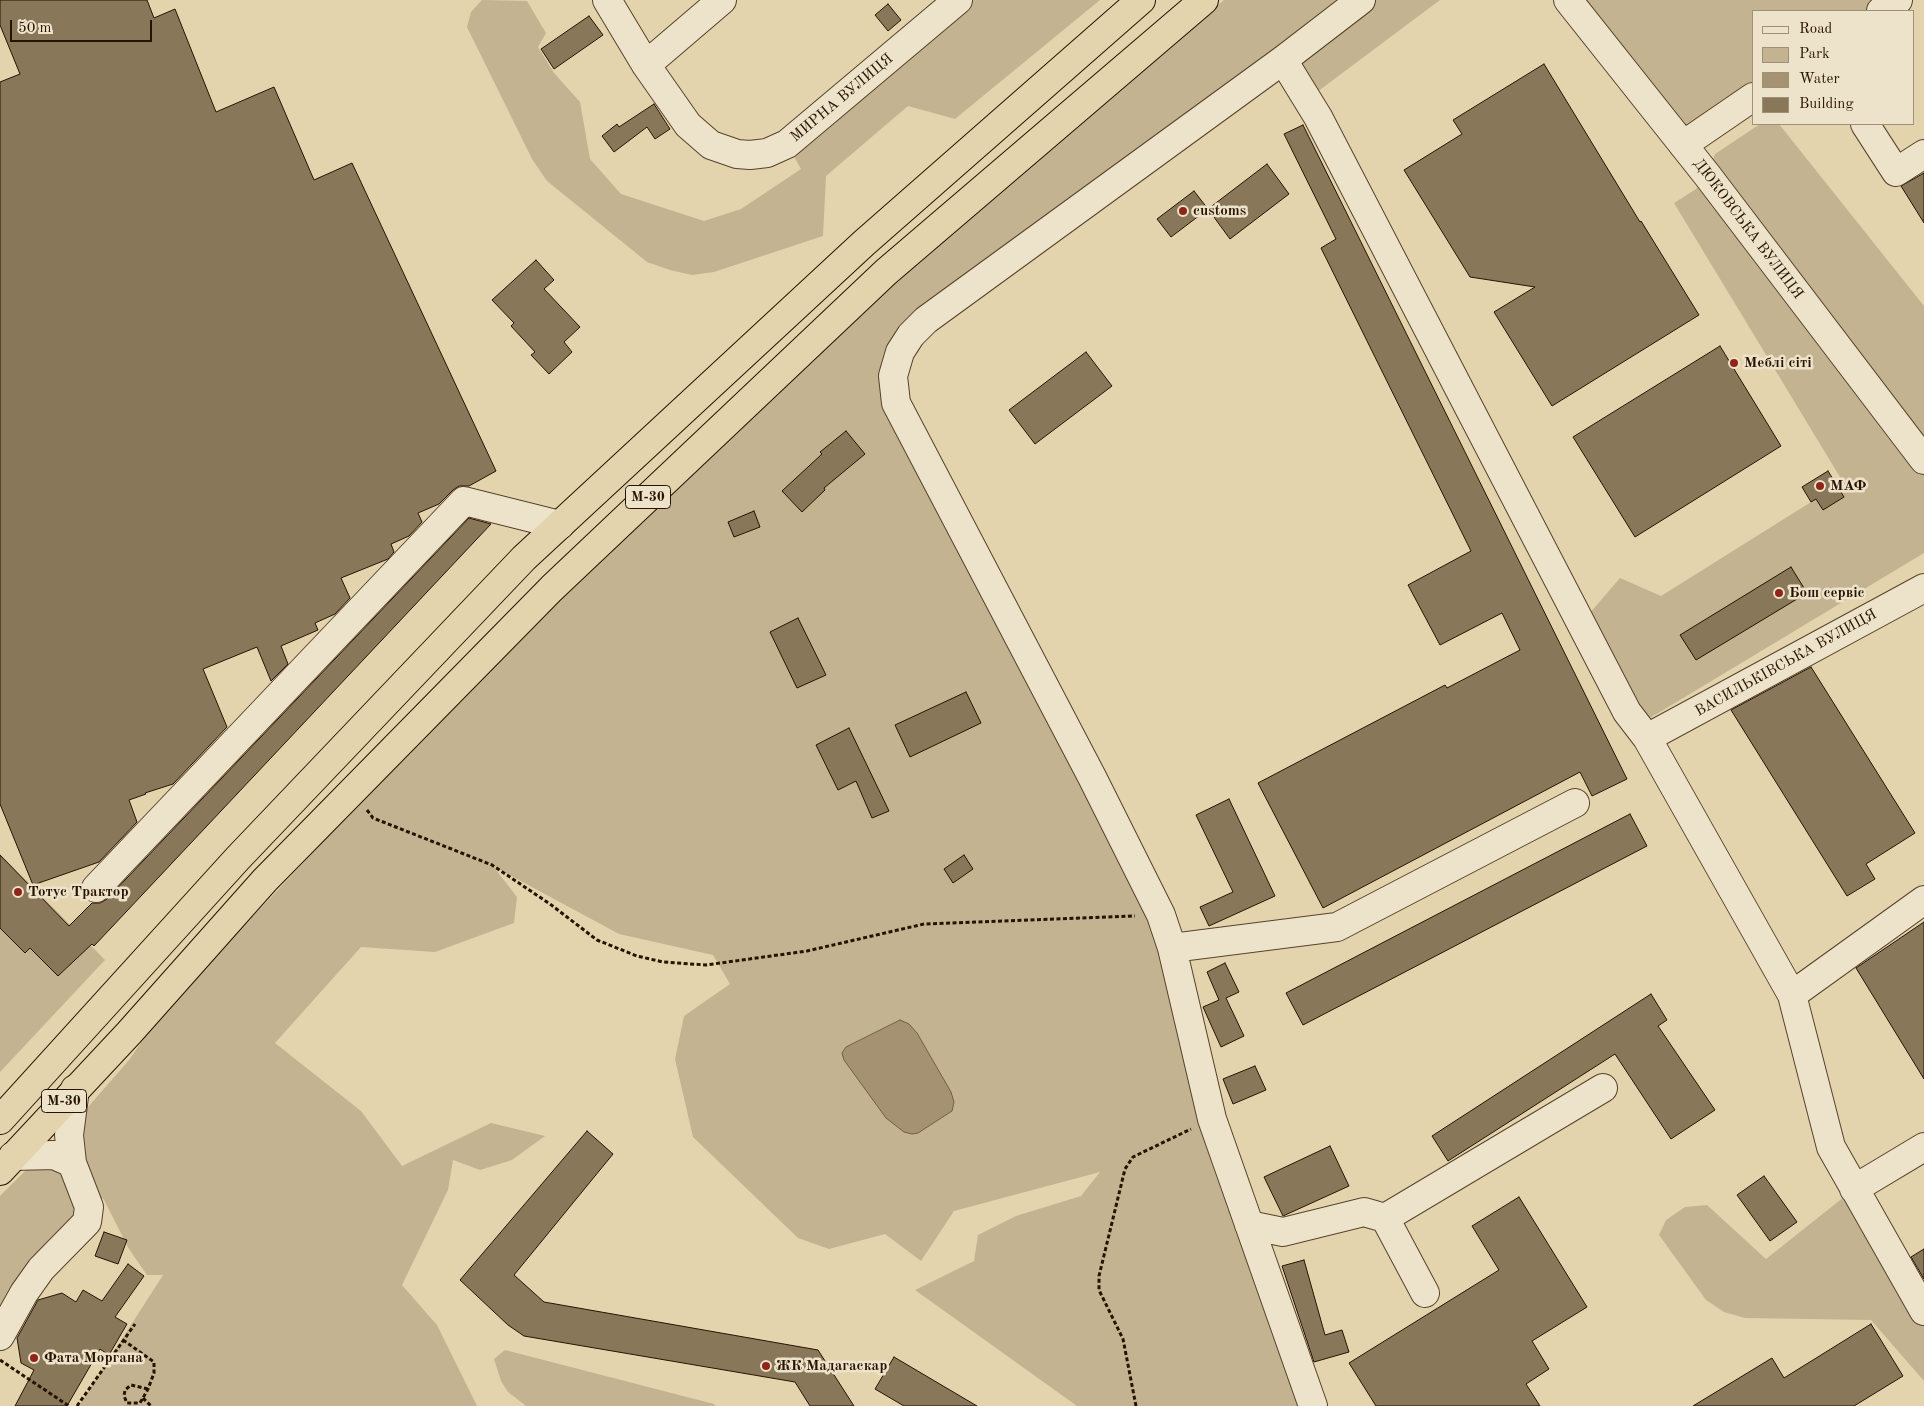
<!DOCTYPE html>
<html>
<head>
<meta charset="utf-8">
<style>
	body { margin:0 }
	#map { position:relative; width:1924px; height:1406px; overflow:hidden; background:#e4d4ad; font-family:"Old Standard TT",serif }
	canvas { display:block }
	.legend { position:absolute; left:1752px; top:10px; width:162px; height:115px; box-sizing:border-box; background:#ede3ca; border:1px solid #9e9079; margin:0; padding:6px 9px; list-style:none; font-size:15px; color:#271300 }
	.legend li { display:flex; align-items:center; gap:10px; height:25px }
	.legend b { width:25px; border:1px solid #9e9079 }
	.scale { position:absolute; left:10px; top:20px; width:142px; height:22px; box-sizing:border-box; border:2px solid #271300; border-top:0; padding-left:6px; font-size:15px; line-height:18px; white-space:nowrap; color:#271300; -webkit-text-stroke:4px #ede3ca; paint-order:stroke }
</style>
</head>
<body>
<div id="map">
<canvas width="1924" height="1406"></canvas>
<ul class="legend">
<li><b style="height:6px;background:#ede3ca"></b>Road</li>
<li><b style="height:14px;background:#c4b390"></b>Park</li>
<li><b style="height:14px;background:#a49272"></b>Water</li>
<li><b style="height:14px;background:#89775a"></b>Building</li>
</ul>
<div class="scale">50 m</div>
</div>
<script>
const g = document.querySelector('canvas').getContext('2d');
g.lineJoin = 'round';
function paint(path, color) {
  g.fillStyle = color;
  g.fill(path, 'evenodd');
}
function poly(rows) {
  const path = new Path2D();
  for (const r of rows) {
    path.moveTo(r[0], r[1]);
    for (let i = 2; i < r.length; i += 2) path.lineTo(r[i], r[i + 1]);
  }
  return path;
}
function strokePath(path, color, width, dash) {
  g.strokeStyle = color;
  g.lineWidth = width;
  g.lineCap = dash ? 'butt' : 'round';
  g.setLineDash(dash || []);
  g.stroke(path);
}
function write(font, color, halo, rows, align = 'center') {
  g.font = font + ' "Old Standard TT",serif';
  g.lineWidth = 5;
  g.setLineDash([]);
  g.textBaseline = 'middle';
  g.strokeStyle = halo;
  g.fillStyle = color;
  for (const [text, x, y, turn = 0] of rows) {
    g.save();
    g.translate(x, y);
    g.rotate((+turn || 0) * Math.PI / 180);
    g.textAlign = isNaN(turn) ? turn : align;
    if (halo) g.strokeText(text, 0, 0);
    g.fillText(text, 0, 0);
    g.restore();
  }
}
const green = poly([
	[482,0,527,1,546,33,538,47,554,73,580,102,590,159,621,194,704,221,741,209,801,169,787,144,958,0,1100,0,955,119,908,106,826,176,823,236,714,272,692,275,670,270,647,262,547,181,532,159,467,27,471,12],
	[1224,0,1342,0,989,264,893,376,1161,915,1313,1406,1077,1406,915,1290,974,1261,978,1235,1016,1216,1081,1196,1100,1172,954,1211,921,1261,885,1234,829,1249,798,1238,693,1137,675,1059,684,1016,730,984,713,955,619,934,493,866,517,897,514,923,435,952,361,947,275,1043,361,1111,402,1166,491,1123,545,1136,512,1160,480,1170,453,1160,448,1190,402,1285,437,1325,477,1406,79,1406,163,1275,147,1275,129,1249,103,1198,0,1337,0,1196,82,1114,129,1060,159,1017,360,802,558,596,894,280],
	[900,1020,952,1111,918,1132,912,1134,842,1053,846,1047],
	[1361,0,1440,0,1317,92,1283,60],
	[1578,0,1898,0,1881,11,1753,11,1753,97,1689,141],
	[1760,124,1779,124,1924,306,1924,553,1645,721,1589,614,1620,578,1661,596,1843,482,1674,203,1696,189,1707,175,1715,154],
	[0,854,105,960,0,1072],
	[1854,1189,1924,1311,1924,1381,1871,1320,1745,1318,1724,1312,1706,1300,1659,1235,1666,1220,1685,1207,1707,1205,1766,1259],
	[505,1350,714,1404,715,1406,526,1406,508,1392,501,1381,494,1359]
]);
const water = poly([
	[900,1020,909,1024,917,1033,951,1092,954,1102,952,1111,918,1133,912,1134,904,1132,886,1118,844,1060,842,1053,846,1047,900,1020]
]);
const building = poly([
	[0,0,147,0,154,18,175,9,216,112,274,87,314,180,352,163,496,471,469,486,459,486,453,490,439,504,418,513,422,522,409,536,391,544,394,552,388,559,341,578,350,598,335,614,315,623,318,630,281,646,288,664,271,681,257,647,203,669,227,727,173,784,145,793,146,794,129,800,137,822,99,862,33,885,0,804,0,82,20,74,0,25,0,0],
	[888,4,901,20,888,31,875,15,888,4],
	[589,16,603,35,554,69,541,49,589,16],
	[1544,64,1640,222,1641,221,1699,315,1552,406,1494,312,1535,287,1470,277,1404,170,1462,134,1453,120,1544,64],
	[654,104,670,129,655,139,647,127,614,152,602,136,617,124,619,127,654,104],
	[1303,125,1627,779,1592,796,1580,772,1323,908,1258,783,1445,685,1447,688,1520,650,1502,613,1440,645,1408,585,1471,551,1321,248,1336,239,1284,134,1303,125],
	[1267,164,1289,194,1230,239,1208,209,1267,164],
	[1924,173,1924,223,1901,186,1924,173],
	[1194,191,1208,209,1171,237,1157,219,1194,191],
	[536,260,554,280,544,289,580,327,564,342,572,352,549,374,531,355,535,352,511,326,514,323,492,300,536,260],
	[1720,346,1781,446,1635,537,1573,437,1720,346],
	[1086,352,1112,386,1035,444,1009,410,1086,352],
	[846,431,865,454,824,488,825,490,802,512,782,491,822,454,820,452,846,431],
	[1828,471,1844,497,1823,510,1816,499,1811,502,1802,487,1828,471],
	[754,511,760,527,734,537,728,522,754,511],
	[469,518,491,524,94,946,92,944,58,976,30,948,25,953,0,928,0,855,69,926,92,903,100,903,107,899,469,518],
	[1791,567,1807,593,1696,660,1680,635,1791,567],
	[798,618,826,675,797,688,770,632,798,618],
	[1811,667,1915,833,1866,864,1875,879,1847,896,1731,710,1811,667],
	[966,692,981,723,910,757,895,725,966,692],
	[849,728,889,811,872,818,856,781,838,790,816,745,849,728],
	[1229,799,1275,896,1209,926,1200,907,1233,892,1196,815,1229,799],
	[1630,814,1647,846,1303,1025,1286,993,1630,814],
	[964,855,973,869,953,883,944,869,964,855],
	[1924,922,1924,1079,1856,968,1924,922],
	[1225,963,1239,992,1226,998,1244,1036,1221,1047,1203,1007,1219,1000,1207,972,1225,963],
	[1651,994,1667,1020,1658,1026,1715,1110,1671,1139,1615,1054,1448,1161,1432,1136,1651,994],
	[1255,1066,1266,1090,1233,1104,1223,1079,1255,1066],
	[587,1131,613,1154,514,1275,544,1302,818,1350,854,1406,810,1406,795,1382,524,1336,508,1325,460,1280,587,1131],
	[1330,1146,1349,1186,1283,1216,1264,1177,1330,1146],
	[1764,1176,1797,1222,1770,1241,1737,1195,1764,1176],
	[1519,1197,1587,1307,1532,1341,1549,1369,1526,1384,1540,1406,1376,1406,1349,1363,1499,1270,1472,1226,1519,1197],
	[104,1232,127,1240,118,1264,95,1256,104,1232],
	[1924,1249,1924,1279,1911,1257,1924,1249],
	[1304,1260,1325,1335,1342,1330,1349,1352,1314,1362,1282,1266,1304,1260],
	[128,1264,144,1276,115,1317,127,1324,109,1355,100,1349,67,1406,15,1406,34,1370,21,1363,17,1338,38,1300,62,1293,76,1302,83,1290,102,1301,128,1264],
	[1871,1324,1903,1376,1854,1406,1693,1406,1772,1358,1784,1378,1871,1324],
	[894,1357,977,1406,904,1406,875,1389,894,1357]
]);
const path = poly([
	[367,810,373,818,492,865,550,904,597,940,637,956,663,962,706,965,807,951,924,924,1135,916],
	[123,1340,154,1362,154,1373,148,1389,140,1403,127,1403,124,1396,125,1390,131,1385,148,1389],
	[0,1360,69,1406],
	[143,1398,151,1406],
	[77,1406,135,1324],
	[1136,1406,1123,1339,1099,1290,1099,1276,1125,1169,1133,1157,1191,1129]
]);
const minor = poly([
	[607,0,646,65,688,125,711,145,737,154,750,155,767,153,787,144,958,0],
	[1568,0,1707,175,1924,460],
	[1881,11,1898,0],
	[1283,60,1318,117,1627,712,1647,738,1792,995,1831,1147,1924,1311],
	[646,65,722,0],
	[1865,124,1896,172,1924,154],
	[1683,145,1753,97],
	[1647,738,1924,588],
	[96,888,464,501,560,525],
	[1172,948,1337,927,1575,803],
	[1792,995,1924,900],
	[13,1156,54,1155,72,1163],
	[1854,1189,1924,1147],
	[1385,1218,1425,1293],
	[1249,1225,1283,1232,1364,1212,1385,1218,1603,1088],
	[0,1336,24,1293,41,1269,87,1222,89,1207,72,1163,69,1135,75,1089],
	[1313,1406,1212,1119,1172,948,1161,915,1092,777,896,403,893,376,900,352,911,335,926,320,1283,60,1361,0]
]);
const highway = poly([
	[0,1120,238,858,524,558,864,243,1141,0],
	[0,1171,129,1033,265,880,552,588,886,272,1204,0]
]);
const markers = [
	[1183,211,5,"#8f2418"],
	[1734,363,5,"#8f2418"],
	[1820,486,5,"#8f2418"],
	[1779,593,5,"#8f2418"],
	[18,892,5,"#8f2418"],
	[34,1358,5,"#8f2418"],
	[766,1366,5,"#8f2418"]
];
const shields = [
	[648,497,45],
	[64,1101,45]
];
const shieldNames = [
	["М-30",648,497],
	["М-30",64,1101]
];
const streetNames = [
	["МИРНА ВУЛИЦЯ",842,98,-40],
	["ДЮКОВСЬКА ВУЛИЦЯ",1748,229,53],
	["ВАСИЛЬКІВСЬКА ВУЛИЦЯ",1786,663,-29]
];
const poiNames = [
	["customs",1193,211],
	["Меблі сіті",1744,363],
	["МАФ",1830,486],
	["Бош сервіс",1789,593],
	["Тотус Трактор",28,892],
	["Фата Моргана",44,1358],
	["ЖК Мадагаскар",776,1366]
];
paint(green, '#c4b390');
paint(water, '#a49272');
strokePath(water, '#725f44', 1);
paint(building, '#89775a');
strokePath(building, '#271300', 1);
strokePath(minor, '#56432b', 30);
strokePath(highway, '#271300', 30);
strokePath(path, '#271300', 3, [4, 2.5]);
strokePath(minor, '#ede3ca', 28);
strokePath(highway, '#e4d4ad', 28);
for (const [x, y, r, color] of markers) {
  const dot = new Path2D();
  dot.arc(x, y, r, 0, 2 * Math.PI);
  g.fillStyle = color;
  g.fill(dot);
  strokePath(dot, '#ede3ca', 2);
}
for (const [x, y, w] of shields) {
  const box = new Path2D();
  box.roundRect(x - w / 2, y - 11.5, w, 23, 4);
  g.fillStyle = '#ede3ca';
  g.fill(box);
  strokePath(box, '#271300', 1);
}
write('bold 14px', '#271300', null, shieldNames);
write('15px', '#271300', '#ede3ca', streetNames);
write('bold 15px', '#271300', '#ede3ca', poiNames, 'left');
</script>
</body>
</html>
